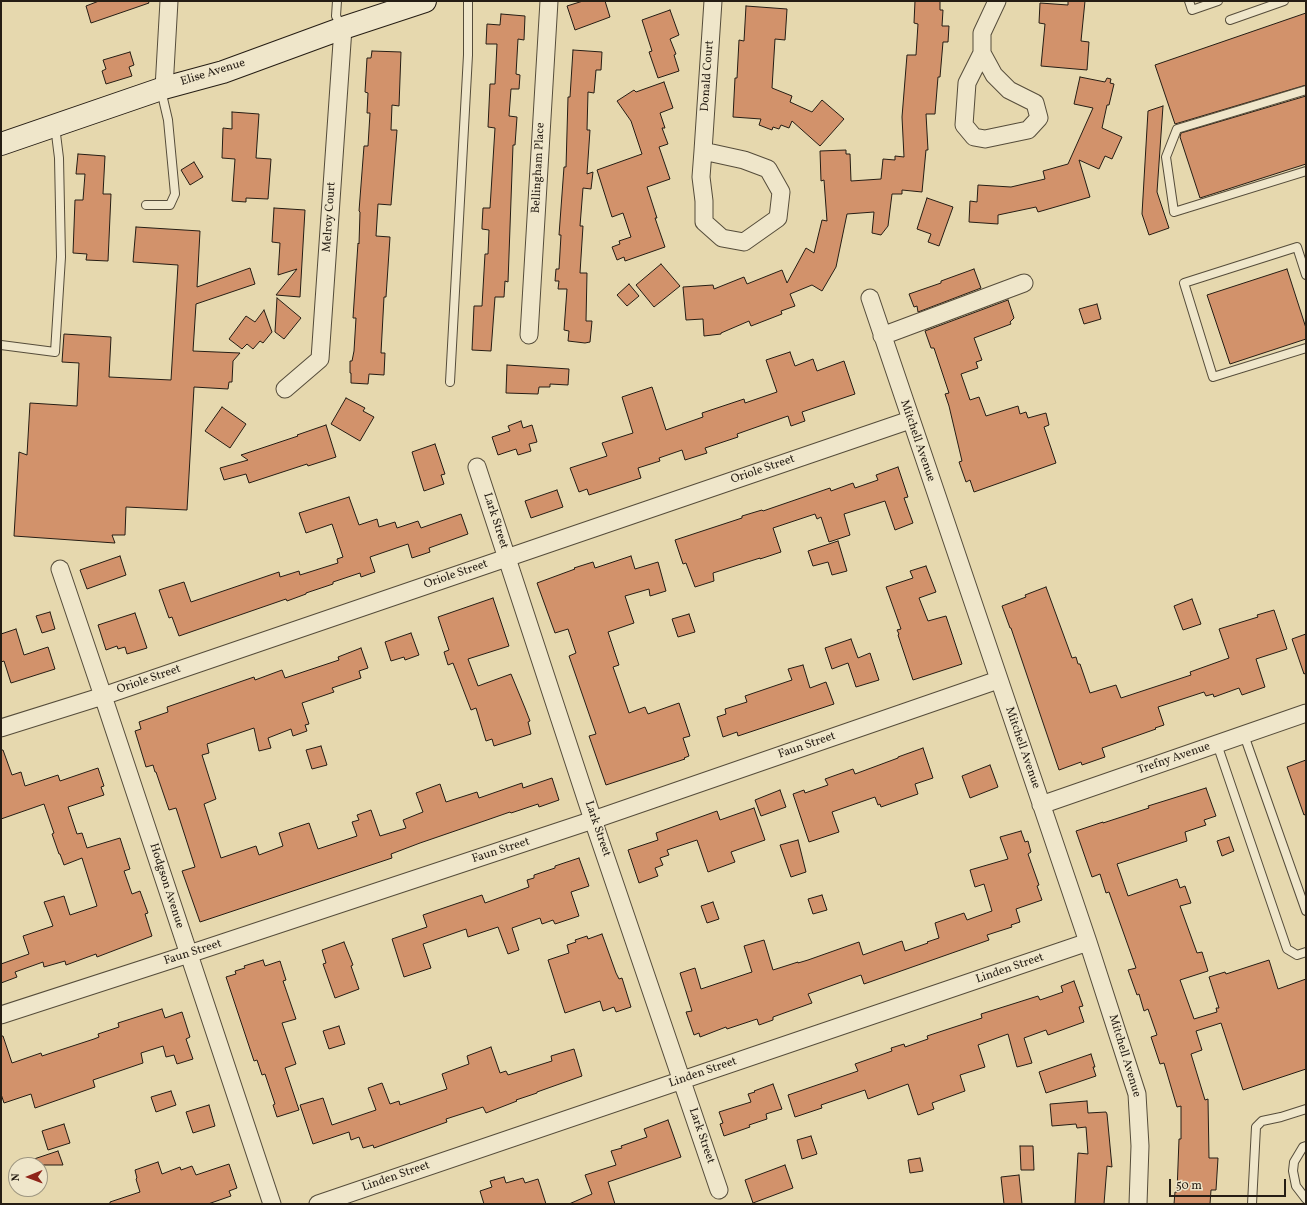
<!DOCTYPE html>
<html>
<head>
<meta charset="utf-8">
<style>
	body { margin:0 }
	#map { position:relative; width:1307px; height:1205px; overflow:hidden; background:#e6d8ae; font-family:Vollkorn,serif }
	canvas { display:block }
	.frame { position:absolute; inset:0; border:2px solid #251d14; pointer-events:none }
	.north { position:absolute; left:8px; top:1157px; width:40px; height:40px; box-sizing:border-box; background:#efe6ca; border:1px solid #9e9681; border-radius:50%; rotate:269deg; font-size:11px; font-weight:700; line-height:16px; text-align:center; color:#251d14 }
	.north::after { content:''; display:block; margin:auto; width:14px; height:18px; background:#8f2418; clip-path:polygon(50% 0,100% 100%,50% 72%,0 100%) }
	.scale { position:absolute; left:1169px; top:1179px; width:117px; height:18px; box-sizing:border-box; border:2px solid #251d14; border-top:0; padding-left:5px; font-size:12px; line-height:14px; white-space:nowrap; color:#251d14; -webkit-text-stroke:3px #efe6ca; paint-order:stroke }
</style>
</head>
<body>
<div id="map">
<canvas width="1307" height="1205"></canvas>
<div class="frame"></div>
<div class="north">N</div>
<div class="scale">50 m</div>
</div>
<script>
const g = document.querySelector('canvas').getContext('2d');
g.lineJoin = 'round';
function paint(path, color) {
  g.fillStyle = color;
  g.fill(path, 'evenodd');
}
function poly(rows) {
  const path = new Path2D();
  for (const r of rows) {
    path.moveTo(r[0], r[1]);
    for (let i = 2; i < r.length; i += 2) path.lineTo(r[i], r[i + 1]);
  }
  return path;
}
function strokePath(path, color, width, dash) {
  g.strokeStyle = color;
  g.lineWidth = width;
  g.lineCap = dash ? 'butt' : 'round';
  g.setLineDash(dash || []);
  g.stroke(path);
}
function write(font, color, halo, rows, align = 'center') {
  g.font = font + ' Vollkorn,serif';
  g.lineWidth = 3;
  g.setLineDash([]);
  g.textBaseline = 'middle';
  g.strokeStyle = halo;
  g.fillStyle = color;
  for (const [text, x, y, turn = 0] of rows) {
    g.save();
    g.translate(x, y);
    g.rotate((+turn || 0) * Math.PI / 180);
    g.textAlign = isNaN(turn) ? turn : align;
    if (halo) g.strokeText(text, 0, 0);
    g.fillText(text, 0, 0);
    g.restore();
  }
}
const building = poly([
	[99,1,148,1,149,3,91,23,86,6,99,1],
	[583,1,605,1,610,17,575,30,567,6,583,1],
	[915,1,940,1,940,10,943,10,942,26,949,26,948,42,943,42,940,77,938,77,935,114,926,114,928,150,926,150,922,192,902,190,902,194,892,194,888,226,881,235,872,233,874,212,847,214,836,267,822,291,812,285,790,294,795,306,781,311,782,314,751,326,749,321,721,333,721,334,704,336,703,319,686,320,683,287,713,285,714,289,744,277,747,284,782,270,787,283,806,248,814,253,822,220,827,221,824,180,821,181,820,151,846,150,846,154,850,154,851,181,881,179,883,159,895,160,895,156,904,157,902,117,907,55,916,55,918,24,914,23,915,1],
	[1068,1,1085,1,1081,41,1089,42,1087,70,1041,66,1045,24,1039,23,1040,3,1068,5,1068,1],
	[746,6,787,9,785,40,775,39,772,88,792,96,790,102,812,112,822,100,844,119,820,146,792,121,789,128,781,125,779,129,773,127,772,130,759,125,761,119,733,117,735,78,737,78,739,40,744,41,746,6],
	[670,10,679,35,670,39,676,54,674,55,679,71,658,78,649,52,652,51,642,20,670,10],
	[1306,13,1306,85,1175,124,1155,65,1306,13],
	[501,14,525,16,524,40,518,39,516,74,520,75,519,89,511,89,509,116,517,117,515,145,513,145,508,282,505,281,504,297,495,297,491,351,472,350,474,306,482,306,485,254,488,254,489,230,482,229,482,226,483,208,490,208,495,128,488,127,490,84,495,84,497,44,486,44,487,24,500,25,501,14],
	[573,50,602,52,601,70,596,70,594,93,588,92,587,130,590,130,587,174,593,172,591,189,583,188,580,226,583,226,580,273,587,273,586,321,592,321,590,342,585,343,568,341,569,331,564,330,567,289,558,289,559,281,555,281,556,269,559,269,561,235,559,235,564,167,566,167,568,97,570,97,573,50],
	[372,51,401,52,399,106,392,105,391,130,397,130,391,205,378,204,376,236,390,237,386,297,384,297,381,353,385,353,384,375,369,374,368,384,351,383,351,373,350,373,350,361,352,361,354,351,356,318,353,318,358,243,359,244,360,212,359,211,364,146,368,146,370,113,367,113,368,93,365,92,367,58,371,58,372,51],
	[130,52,134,65,129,67,132,76,106,84,102,71,106,69,103,60,130,52],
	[1080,77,1105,82,1107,78,1111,79,1110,83,1114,84,1109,105,1107,105,1102,128,1122,137,1112,159,1105,156,1099,169,1079,160,1090,197,1038,212,1036,207,998,215,998,224,969,222,970,201,977,202,978,185,1011,187,1045,179,1043,171,1068,164,1093,108,1074,104,1080,77],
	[664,82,673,108,660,113,665,128,662,128,668,144,659,147,670,179,647,187,657,218,655,218,665,247,625,261,624,257,617,260,612,247,620,244,619,241,631,237,623,213,612,217,597,170,642,154,631,121,617,101,634,90,636,92,664,82],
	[1306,96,1306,164,1200,198,1180,137,1181,133,1306,96],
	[1163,106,1157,192,1169,228,1149,235,1142,214,1148,111,1163,106],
	[232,112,259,114,256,158,271,159,268,199,246,198,246,202,232,201,235,159,222,158,223,128,232,129,232,112],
	[78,154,105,156,103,194,111,194,108,261,86,260,87,254,73,253,75,200,83,200,85,174,76,174,78,154],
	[194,162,203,177,190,185,181,170,194,162],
	[927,198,953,207,939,246,928,242,931,234,917,229,927,198],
	[274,208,305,210,300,297,276,295,297,269,278,275,280,243,272,242,274,208],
	[136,227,200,231,197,287,250,268,255,284,196,304,193,351,240,353,233,361,232,382,229,382,228,389,194,387,187,510,126,507,125,535,112,535,115,543,14,536,19,452,27,455,30,403,77,406,79,363,62,362,64,334,111,337,109,377,171,380,178,265,133,262,136,227],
	[661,264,680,286,654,307,636,285,661,264],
	[974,269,981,288,918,312,917,306,914,307,909,294,941,283,941,281,974,269],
	[1287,269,1306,328,1306,339,1230,364,1207,295,1287,269],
	[629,284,639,296,627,306,617,295,629,284],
	[277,298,301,318,284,339,275,332,277,298],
	[1008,300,1014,318,1010,322,1011,324,974,338,982,360,976,362,978,368,961,374,970,400,979,397,986,416,1018,406,1020,414,1026,412,1028,418,1046,413,1049,425,1044,427,1056,463,974,492,970,480,966,482,959,462,962,461,949,406,945,394,949,393,934,348,931,348,925,331,1008,300],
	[1097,304,1101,319,1084,324,1079,309,1097,304],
	[264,310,272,332,263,343,260,341,253,349,247,344,242,349,229,339,246,316,255,322,264,310],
	[790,352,795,366,813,359,817,371,844,361,855,394,802,412,805,421,791,426,788,416,737,434,738,437,705,448,707,453,685,460,682,450,659,458,660,461,638,468,641,478,589,495,587,489,579,492,570,468,607,456,602,443,633,433,622,397,652,387,666,430,703,417,702,413,744,399,745,403,777,392,766,360,790,352],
	[507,365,569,369,568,385,550,384,550,387,539,387,538,394,506,393,507,365],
	[346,398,365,408,363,411,374,417,360,441,331,424,346,398],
	[222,407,246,424,230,448,205,431,222,407],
	[521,421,523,428,532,425,537,442,529,444,531,451,518,455,516,449,498,455,492,437,510,431,508,426,521,421],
	[326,425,336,457,308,466,307,464,249,483,246,474,224,480,220,468,248,460,241,455,298,436,297,435,326,425],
	[435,444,445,474,441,475,444,484,424,491,412,452,435,444],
	[898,467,908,497,904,498,913,523,895,530,885,501,844,514,850,535,829,542,821,517,817,519,815,514,773,528,781,552,760,559,760,558,713,573,714,581,695,587,686,563,683,564,675,540,742,518,742,516,762,510,763,511,830,488,831,491,853,483,855,488,878,480,876,475,898,467],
	[557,490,563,507,531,518,525,501,557,490],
	[349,497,359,525,377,519,379,527,395,522,397,528,418,521,421,528,461,514,468,534,429,548,430,552,412,558,408,544,370,557,375,572,361,577,360,573,333,582,333,584,306,593,306,594,287,601,286,599,179,636,172,617,169,618,159,590,184,582,191,602,279,572,280,577,299,571,300,575,338,563,337,559,343,557,332,524,306,533,299,513,349,497],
	[838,541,847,571,832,575,828,562,813,566,808,551,838,541],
	[120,556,126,575,87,589,80,570,120,556],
	[631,556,635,569,658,562,666,591,650,596,649,589,625,596,634,623,608,632,619,665,613,667,629,713,645,707,648,714,679,703,690,736,683,738,689,756,684,758,685,759,606,785,589,736,596,734,569,656,576,653,568,629,555,633,537,583,575,569,574,568,593,562,595,568,631,556],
	[926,566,936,592,919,598,928,621,946,616,962,664,913,680,898,635,899,634,897,630,901,629,886,587,913,578,910,571,926,566],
	[1046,587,1072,658,1076,657,1078,664,1080,664,1090,693,1116,685,1121,698,1191,675,1190,672,1229,658,1219,629,1258,617,1257,615,1274,610,1287,649,1256,659,1265,687,1242,695,1239,688,1214,697,1213,694,1206,696,1204,692,1158,707,1164,725,1155,728,1156,729,1102,748,1105,757,1082,765,1081,762,1059,770,1011,628,1010,628,1002,606,1026,597,1025,595,1046,587],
	[493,598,509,646,468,659,478,686,511,674,525,708,530,721,528,722,531,734,494,746,492,739,486,741,476,708,471,710,453,663,448,665,444,652,449,650,438,617,493,598],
	[1192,599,1201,624,1183,630,1174,606,1192,599],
	[50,612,55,629,42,633,36,616,50,612],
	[135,613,147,648,127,654,125,647,118,649,117,646,106,650,98,625,135,613],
	[689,614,695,632,678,637,672,619,689,614],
	[16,629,24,655,48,647,55,669,11,683,4,661,1,662,1,634,16,629],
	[411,633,419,655,405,660,404,657,391,661,385,642,411,633],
	[1306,634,1306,673,1304,674,1292,639,1306,634],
	[851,639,858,658,870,653,879,680,856,687,848,663,832,669,825,648,851,639],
	[361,648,368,668,359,671,361,678,332,688,334,692,302,703,309,724,305,725,307,731,293,736,291,729,268,738,271,748,259,751,254,728,207,744,209,753,202,755,216,799,204,804,221,858,256,846,259,855,283,846,279,833,309,823,318,849,357,836,352,822,359,820,357,815,371,810,380,836,406,828,403,820,423,812,416,793,440,784,446,802,477,792,479,798,522,783,523,788,552,778,559,800,539,807,538,804,511,813,510,812,487,820,420,843,391,854,392,858,200,922,182,871,195,867,176,808,169,810,156,772,155,772,153,765,146,767,135,731,141,729,139,722,168,712,167,707,254,677,255,680,282,670,285,678,339,660,338,657,361,648],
	[803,665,810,688,826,682,834,704,738,736,737,732,723,737,717,717,726,714,725,709,747,702,745,696,792,680,788,669,803,665],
	[321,746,327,765,312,769,306,750,321,746],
	[923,748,933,778,915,784,918,794,881,807,880,804,878,805,875,797,832,812,839,832,809,842,793,794,804,790,805,793,828,785,825,779,853,769,855,774,898,758,898,757,923,748],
	[1,750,3,750,12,775,21,772,25,786,58,775,60,781,98,768,104,786,101,787,104,795,68,807,77,834,82,833,87,848,120,838,130,869,124,871,132,894,140,891,148,913,145,914,152,936,97,957,96,954,66,965,65,961,44,967,43,962,15,972,17,977,1,983,1,964,29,954,23,936,53,926,44,902,64,896,70,915,97,906,82,858,64,865,60,854,59,854,52,834,54,833,44,804,1,819,1,750],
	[1306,760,1306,814,1304,815,1287,767,1306,760],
	[990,765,998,787,970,798,962,776,990,765],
	[1206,788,1216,816,1204,820,1206,825,1185,832,1187,841,1117,864,1128,896,1177,879,1180,888,1185,886,1191,903,1180,906,1197,953,1202,952,1208,971,1180,980,1194,1019,1217,1012,1216,1008,1219,1008,1209,977,1225,972,1226,974,1269,960,1278,989,1306,979,1306,1069,1243,1090,1221,1023,1196,1031,1202,1050,1191,1054,1205,1100,1208,1099,1209,1158,1218,1158,1216,1190,1211,1190,1210,1204,1174,1204,1175,1192,1177,1192,1179,1139,1181,1139,1181,1106,1177,1107,1164,1063,1160,1064,1151,1037,1157,1035,1148,1009,1144,1011,1139,994,1137,995,1128,970,1136,968,1109,892,1106,893,1100,874,1092,877,1076,831,1103,822,1103,823,1149,808,1148,806,1206,788],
	[780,790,786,807,761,816,755,800,780,790],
	[754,808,765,840,731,852,735,862,708,872,697,840,667,850,669,855,660,858,663,865,655,868,658,876,639,883,628,850,658,840,656,833,717,811,720,820,754,808],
	[1021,831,1025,842,1028,841,1031,852,1028,854,1039,885,1037,886,1042,900,1016,909,1020,922,1011,925,1012,927,987,935,989,940,864,984,861,975,808,994,812,1003,773,1017,773,1020,759,1025,757,1019,727,1029,726,1027,700,1037,699,1033,694,1035,686,1012,692,1011,680,973,695,968,701,989,752,972,744,946,764,940,773,970,798,962,798,963,808,960,859,942,863,955,902,941,905,951,928,943,927,942,939,938,935,923,964,913,967,920,992,911,984,884,975,887,970,870,1008,859,1000,837,1021,831],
	[1229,837,1234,851,1222,856,1217,841,1229,837],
	[798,840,806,872,791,877,780,845,798,840],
	[579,858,589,886,571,892,579,916,555,924,553,920,542,924,540,918,512,928,519,950,508,954,498,927,468,937,466,929,423,944,431,968,404,977,392,939,427,927,423,915,482,895,485,903,529,887,527,880,534,878,534,875,555,868,555,866,579,858],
	[822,895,827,910,813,914,808,899,822,895],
	[713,902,719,919,707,923,701,906,713,902],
	[602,934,616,973,619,979,622,978,631,1007,616,1012,614,1007,603,1011,600,1001,565,1013,548,960,569,953,567,945,576,942,575,940,587,936,588,939,602,934],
	[344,942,353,965,351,966,359,989,335,998,323,964,326,963,322,950,344,942],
	[263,960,265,966,280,961,286,980,283,981,296,1019,282,1023,296,1064,285,1068,299,1110,277,1117,273,1105,275,1104,265,1074,262,1075,257,1060,254,1061,226,977,236,974,235,971,245,968,244,966,263,960],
	[1074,981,1083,1006,1079,1007,1084,1022,1048,1035,1046,1030,1024,1038,1032,1063,1017,1067,1008,1034,978,1045,985,1067,960,1075,965,1091,932,1103,934,1109,918,1115,908,1084,868,1099,865,1090,821,1105,822,1108,795,1117,788,1095,858,1071,855,1064,892,1051,891,1048,904,1044,905,1047,928,1039,927,1036,982,1018,981,1014,1038,996,1040,1000,1063,992,1061,986,1074,981],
	[162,1009,165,1018,182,1012,190,1037,186,1039,193,1059,177,1064,174,1055,166,1057,163,1046,141,1053,143,1063,93,1080,95,1087,35,1108,31,1094,4,1103,1,1094,1,1036,3,1036,12,1063,41,1053,42,1056,94,1039,99,1037,98,1034,119,1027,118,1023,162,1009],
	[339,1026,345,1044,329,1049,323,1031,339,1026],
	[491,1047,500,1073,506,1071,508,1075,552,1061,551,1056,574,1049,582,1076,537,1092,537,1093,516,1100,517,1101,486,1113,483,1107,446,1119,447,1122,374,1148,373,1145,363,1148,359,1137,351,1140,349,1132,313,1144,300,1105,323,1098,332,1125,376,1110,368,1088,382,1083,390,1104,399,1101,400,1105,447,1089,442,1074,469,1064,467,1056,491,1047],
	[1091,1054,1095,1067,1093,1067,1096,1076,1046,1093,1039,1072,1091,1054],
	[773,1084,782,1109,766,1114,767,1119,749,1125,750,1127,724,1136,720,1124,723,1123,719,1112,751,1102,748,1094,755,1092,754,1091,773,1084],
	[171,1091,176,1105,156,1112,151,1097,171,1091],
	[1087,1101,1088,1113,1106,1112,1107,1114,1112,1167,1107,1166,1104,1204,1075,1204,1078,1153,1088,1154,1086,1127,1077,1128,1076,1124,1052,1126,1050,1104,1087,1101],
	[209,1105,215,1126,193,1133,186,1112,209,1105],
	[668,1120,681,1157,608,1182,615,1204,569,1204,592,1194,585,1175,616,1165,611,1151,622,1148,621,1146,647,1137,644,1129,668,1120],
	[64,1124,70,1143,48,1150,42,1131,64,1124],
	[811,1136,817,1154,802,1159,797,1140,811,1136],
	[1020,1146,1033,1146,1034,1170,1021,1170,1020,1146],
	[58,1151,63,1165,23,1165,22,1163,58,1151],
	[920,1158,923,1171,910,1173,908,1160,920,1158],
	[158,1162,162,1174,180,1167,181,1170,192,1166,196,1175,229,1164,237,1188,229,1191,231,1196,208,1204,110,1204,110,1202,140,1192,136,1179,137,1178,135,1170,158,1162],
	[785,1165,793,1188,753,1203,745,1180,785,1165],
	[1019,1175,1022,1204,1004,1204,1001,1177,1019,1175],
	[504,1177,506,1183,523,1178,525,1183,538,1179,546,1204,484,1204,480,1191,492,1187,490,1181,504,1177]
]);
const lane = poly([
	[337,1,336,16,342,28],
	[1189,1,1192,10,1218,1],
	[1230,20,1284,1],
	[1306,90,1177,129,1166,157,1174,212,1306,171],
	[146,205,170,205,175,194,168,120,161,90],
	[1306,275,1297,247,1184,283,1213,377,1306,348],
	[1,345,55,352,61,257,59,158,55,126],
	[450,382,468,55,468,1],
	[1244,735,1306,911],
	[1217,744,1287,949,1297,955,1306,952],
	[1306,1146,1303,1147,1294,1162,1293,1171,1296,1186,1306,1199],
	[1252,1204,1256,1127,1262,1121,1281,1117,1306,1109]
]);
const street = poly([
	[982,53,994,75,1009,90,1035,103,1039,118,1028,130,985,139,974,137,964,125,967,83,982,53,982,33,997,1],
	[164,88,169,1],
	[703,151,744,160,768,169,781,192,778,218,744,242,722,238,704,222,704,201,701,177,703,151,713,1],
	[870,298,1088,942,1137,1094,1140,1146,1138,1204],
	[529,335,549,1],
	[882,336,1024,283],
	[285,389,320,359,343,28],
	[477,467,593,820,719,1190],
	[60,569,103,696,272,1204],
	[1,728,103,696,910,420],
	[1041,805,1306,713],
	[1,1015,189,954,593,820,998,680],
	[318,1204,1088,942]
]);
const secondary = poly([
	[1,144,164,88,223,72,343,28,425,1]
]);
const streetNames = [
	["Elise Avenue",213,73,-17],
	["Donald Court",708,76,-86],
	["Bellingham Place",539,168,-87],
	["Melroy Court",330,217,-86],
	["Mitchell Avenue",917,441,71],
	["Oriole Street",763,470,-19],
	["Lark Street",495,521,72],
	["Oriole Street",456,575,-19],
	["Oriole Street",149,680,-19],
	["Faun Street",807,746,-19],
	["Mitchell Avenue",1022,748,71],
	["Trefny Avenue",1174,759,-19],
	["Lark Street",597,829,71],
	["Faun Street",501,851,-18],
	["Hodgson Avenue",166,886,72],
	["Faun Street",193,953,-18],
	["Linden Street",1010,969,-19],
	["Mitchell Avenue",1124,1056,73],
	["Linden Street",703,1073,-19],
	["Lark Street",701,1136,71],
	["Linden Street",396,1177,-19]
];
paint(building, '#d2926b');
strokePath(building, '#251d14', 1);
strokePath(lane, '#554c3a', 10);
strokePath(street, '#554c3a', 19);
strokePath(secondary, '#251d14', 24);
strokePath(lane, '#efe6ca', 8);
strokePath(street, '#efe6ca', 17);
strokePath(secondary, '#efe6ca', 22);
write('12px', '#251d14', '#efe6ca', streetNames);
</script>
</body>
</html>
